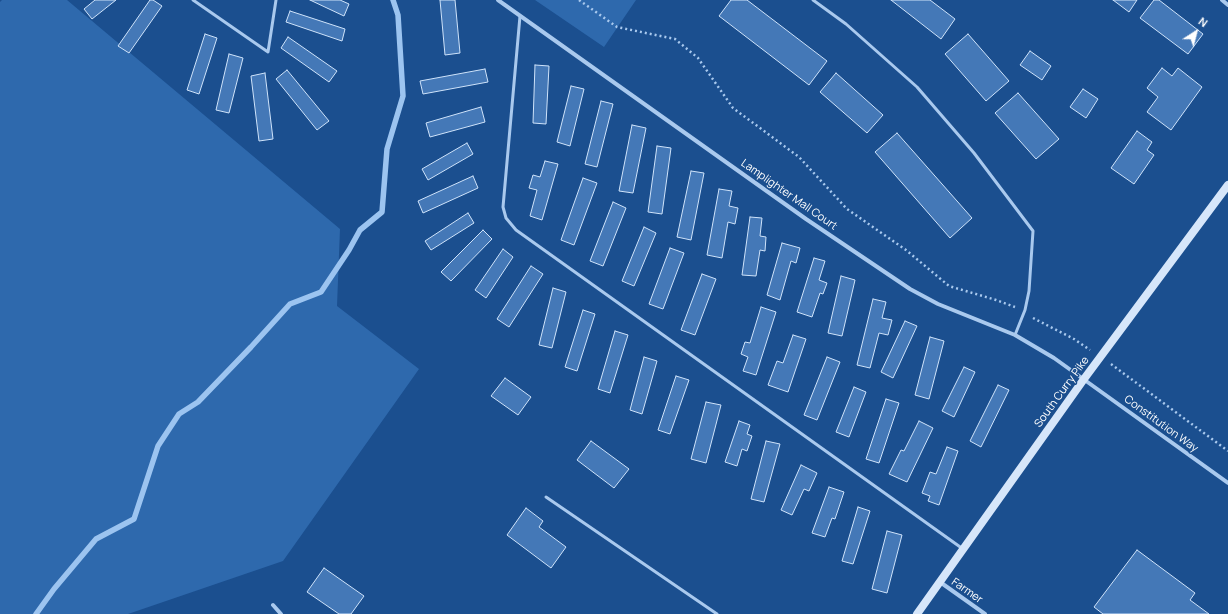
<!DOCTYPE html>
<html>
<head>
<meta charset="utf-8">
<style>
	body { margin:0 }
	#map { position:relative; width:1228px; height:614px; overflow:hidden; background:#1b4f8f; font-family:Manrope,sans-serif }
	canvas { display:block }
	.north { position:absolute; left:1176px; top:12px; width:40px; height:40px; -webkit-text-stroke:3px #1b4f8f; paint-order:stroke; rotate:36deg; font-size:11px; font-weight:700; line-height:16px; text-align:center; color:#fff }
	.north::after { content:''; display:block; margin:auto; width:14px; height:18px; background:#fff; clip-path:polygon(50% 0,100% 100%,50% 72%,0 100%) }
</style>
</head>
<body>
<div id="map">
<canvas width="1228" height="614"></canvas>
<div class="north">N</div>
</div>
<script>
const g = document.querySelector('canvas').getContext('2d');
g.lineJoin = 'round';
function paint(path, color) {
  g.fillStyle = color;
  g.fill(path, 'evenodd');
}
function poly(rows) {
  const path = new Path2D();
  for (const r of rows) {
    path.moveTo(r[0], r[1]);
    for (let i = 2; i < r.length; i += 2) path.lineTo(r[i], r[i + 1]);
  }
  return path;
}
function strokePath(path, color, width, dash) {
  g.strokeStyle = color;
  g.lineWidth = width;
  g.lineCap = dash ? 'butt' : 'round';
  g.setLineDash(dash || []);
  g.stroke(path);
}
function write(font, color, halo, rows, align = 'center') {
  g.font = font + ' Manrope,sans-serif';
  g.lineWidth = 3;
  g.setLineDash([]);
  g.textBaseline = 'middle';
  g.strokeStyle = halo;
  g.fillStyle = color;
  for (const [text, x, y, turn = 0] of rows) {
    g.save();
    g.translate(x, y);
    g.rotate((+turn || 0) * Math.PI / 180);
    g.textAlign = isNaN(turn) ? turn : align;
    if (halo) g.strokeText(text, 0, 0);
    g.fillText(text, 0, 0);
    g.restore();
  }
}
const green = poly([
	[2,0,67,0,340,229,337,306,419,369,283,561,128,614,0,614,0,2],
	[535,0,636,0,604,47]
]);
const stream = poly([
	[36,614,54,589,96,539,134,519,158,446,179,414,198,402,251,347,290,304,321,292,349,250,360,230,382,212,387,149,403,96,398,15,393,0]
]);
const building = poly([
	[95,0,116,0,92,19,84,9,95,0],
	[150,0,153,0,162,6,129,53,118,46,150,0],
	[310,0,340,0,349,4,344,16,310,0],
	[440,0,455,0,460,53,445,55,440,0],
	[731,0,747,0,827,61,809,85,719,16,731,0],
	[891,0,930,0,955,19,941,39,891,0],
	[1113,0,1137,0,1129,12,1113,0],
	[1154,0,1159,0,1203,34,1188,54,1140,18,1154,0],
	[290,11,345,29,342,41,286,22,290,11],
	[205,34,217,38,199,94,187,90,205,34],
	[968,34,1009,81,986,101,945,54,968,34],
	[288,37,337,71,329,82,281,48,288,37],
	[1030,51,1051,66,1042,80,1020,65,1030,51],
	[229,54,243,58,229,113,216,110,229,54],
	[535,65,549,66,546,124,533,123,535,65],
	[1162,68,1172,76,1178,68,1202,87,1171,130,1147,112,1158,97,1147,88,1162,68],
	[485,69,488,82,423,94,420,81,485,69],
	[287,70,329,121,317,130,276,79,287,70],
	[265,73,273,139,259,141,251,76,265,73],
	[836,73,883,115,867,133,820,92,836,73],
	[571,86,584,89,570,146,557,142,571,86],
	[1083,89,1098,99,1086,118,1070,107,1083,89],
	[1018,93,1059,139,1036,159,995,113,1018,93],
	[601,101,613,104,597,167,585,164,601,101],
	[481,107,485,122,430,137,426,123,481,107],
	[632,125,646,128,633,193,619,191,632,125],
	[1137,131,1152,142,1147,150,1154,155,1134,184,1111,168,1137,131],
	[897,133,972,218,950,238,875,152,897,133],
	[467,143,473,154,428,180,422,169,467,143],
	[657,146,671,148,662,214,648,212,657,146],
	[545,161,558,164,542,220,530,216,537,190,529,188,533,175,540,177,545,161],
	[691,171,704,173,691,240,677,237,691,171],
	[473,176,478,188,423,213,418,201,473,176],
	[583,178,597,183,574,245,561,240,583,178],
	[719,189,732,191,729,206,738,208,735,224,728,222,722,258,707,255,719,189],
	[613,202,626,208,603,266,590,261,613,202],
	[468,213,474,223,431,250,425,241,468,213],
	[750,217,762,218,760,236,766,237,765,251,760,250,756,276,742,275,750,217],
	[644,227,656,233,634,286,622,281,644,227],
	[483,230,492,239,451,281,441,272,483,230],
	[782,243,800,248,796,263,791,261,780,300,767,295,782,243],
	[670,248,684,253,663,309,649,304,670,248],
	[503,249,513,257,486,298,475,290,503,249],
	[814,258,825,261,819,280,827,283,823,294,820,293,812,317,797,312,814,258],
	[531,266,543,274,509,327,497,319,531,266],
	[702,274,716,279,695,335,681,330,702,274],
	[841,276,855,280,842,336,828,333,841,276],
	[553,288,566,292,552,348,539,345,553,288],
	[873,299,886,302,882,318,892,320,888,335,879,333,870,368,857,365,873,299],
	[761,307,776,312,756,375,743,371,748,357,741,354,745,342,750,343,761,307],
	[583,310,595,314,577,371,565,367,583,310],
	[905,321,917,326,893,378,881,372,905,321],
	[615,331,628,335,610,393,598,389,615,331],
	[793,335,806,339,788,392,768,385,777,361,783,363,793,335],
	[930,337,944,341,929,399,915,395,930,337],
	[644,357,657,361,642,414,630,410,644,357],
	[827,357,840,362,817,420,804,415,827,357],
	[964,367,975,372,954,417,942,411,964,367],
	[676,376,689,380,670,434,658,430,676,376],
	[505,378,531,397,518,415,491,396,505,378],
	[998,385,1009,390,981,447,970,441,998,385],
	[854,387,866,392,849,437,836,432,854,387],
	[886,399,899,403,879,463,866,459,886,399],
	[706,402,721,405,706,463,691,459,706,402],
	[739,421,750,425,747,434,752,436,747,451,742,449,737,466,725,462,739,421],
	[919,421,933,428,907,482,889,474,901,450,904,451,919,421],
	[591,441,629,469,614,488,577,460,591,441],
	[766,441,780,444,764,502,751,499,766,441],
	[947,447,958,451,939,505,928,501,930,496,922,493,930,472,936,474,947,447],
	[801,465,817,473,809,491,804,489,792,515,781,510,801,465],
	[829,487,844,492,835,519,832,518,825,537,812,533,829,487],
	[858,507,870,511,853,564,842,561,858,507],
	[526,508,543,521,539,527,566,547,551,568,507,535,526,508],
	[887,531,902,535,887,593,872,589,887,531],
	[1137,550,1195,593,1190,600,1209,614,1103,614,1094,607,1137,550],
	[324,568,364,596,351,614,339,614,307,592,324,568]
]);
const path = poly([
	[579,0,617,27,675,39,698,58,733,108,799,157,847,209,906,250,949,286,996,300,1015,307],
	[1033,318,1074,339,1090,350],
	[1111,364,1228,451]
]);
const lane = poly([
	[193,0,268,52,276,0],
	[813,0,846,24,917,87,974,153,1033,231,1029,291,1025,310,1015,335],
	[520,16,503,207,506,218,516,230,963,549],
	[546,497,717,614]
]);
const street = poly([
	[498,0,806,219,910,289,938,304,1015,335,1054,358,1228,483],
	[1222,0,1228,5],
	[940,582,985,614],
	[273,605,281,614]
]);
const secondary = poly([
	[917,614,1084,379,1228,185]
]);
const streetNames = [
	["Lamplighter Mall Court",789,195,35],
	["South Curry Pike",1062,392,-54],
	["Constitution Way",1161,424,36],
	["Farmer",967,591,35]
];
paint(green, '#2e69ad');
strokePath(stream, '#9cc4f0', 5.5);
paint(building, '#4478b7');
strokePath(building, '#cfe3fa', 1);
strokePath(path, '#a9c9ee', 2.5, [2, 3]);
strokePath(lane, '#a9c9ee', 3);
strokePath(street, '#a9c9ee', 4);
strokePath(secondary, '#d6e6fa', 8);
write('11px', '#fff', '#1b4f8f', streetNames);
</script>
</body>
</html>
